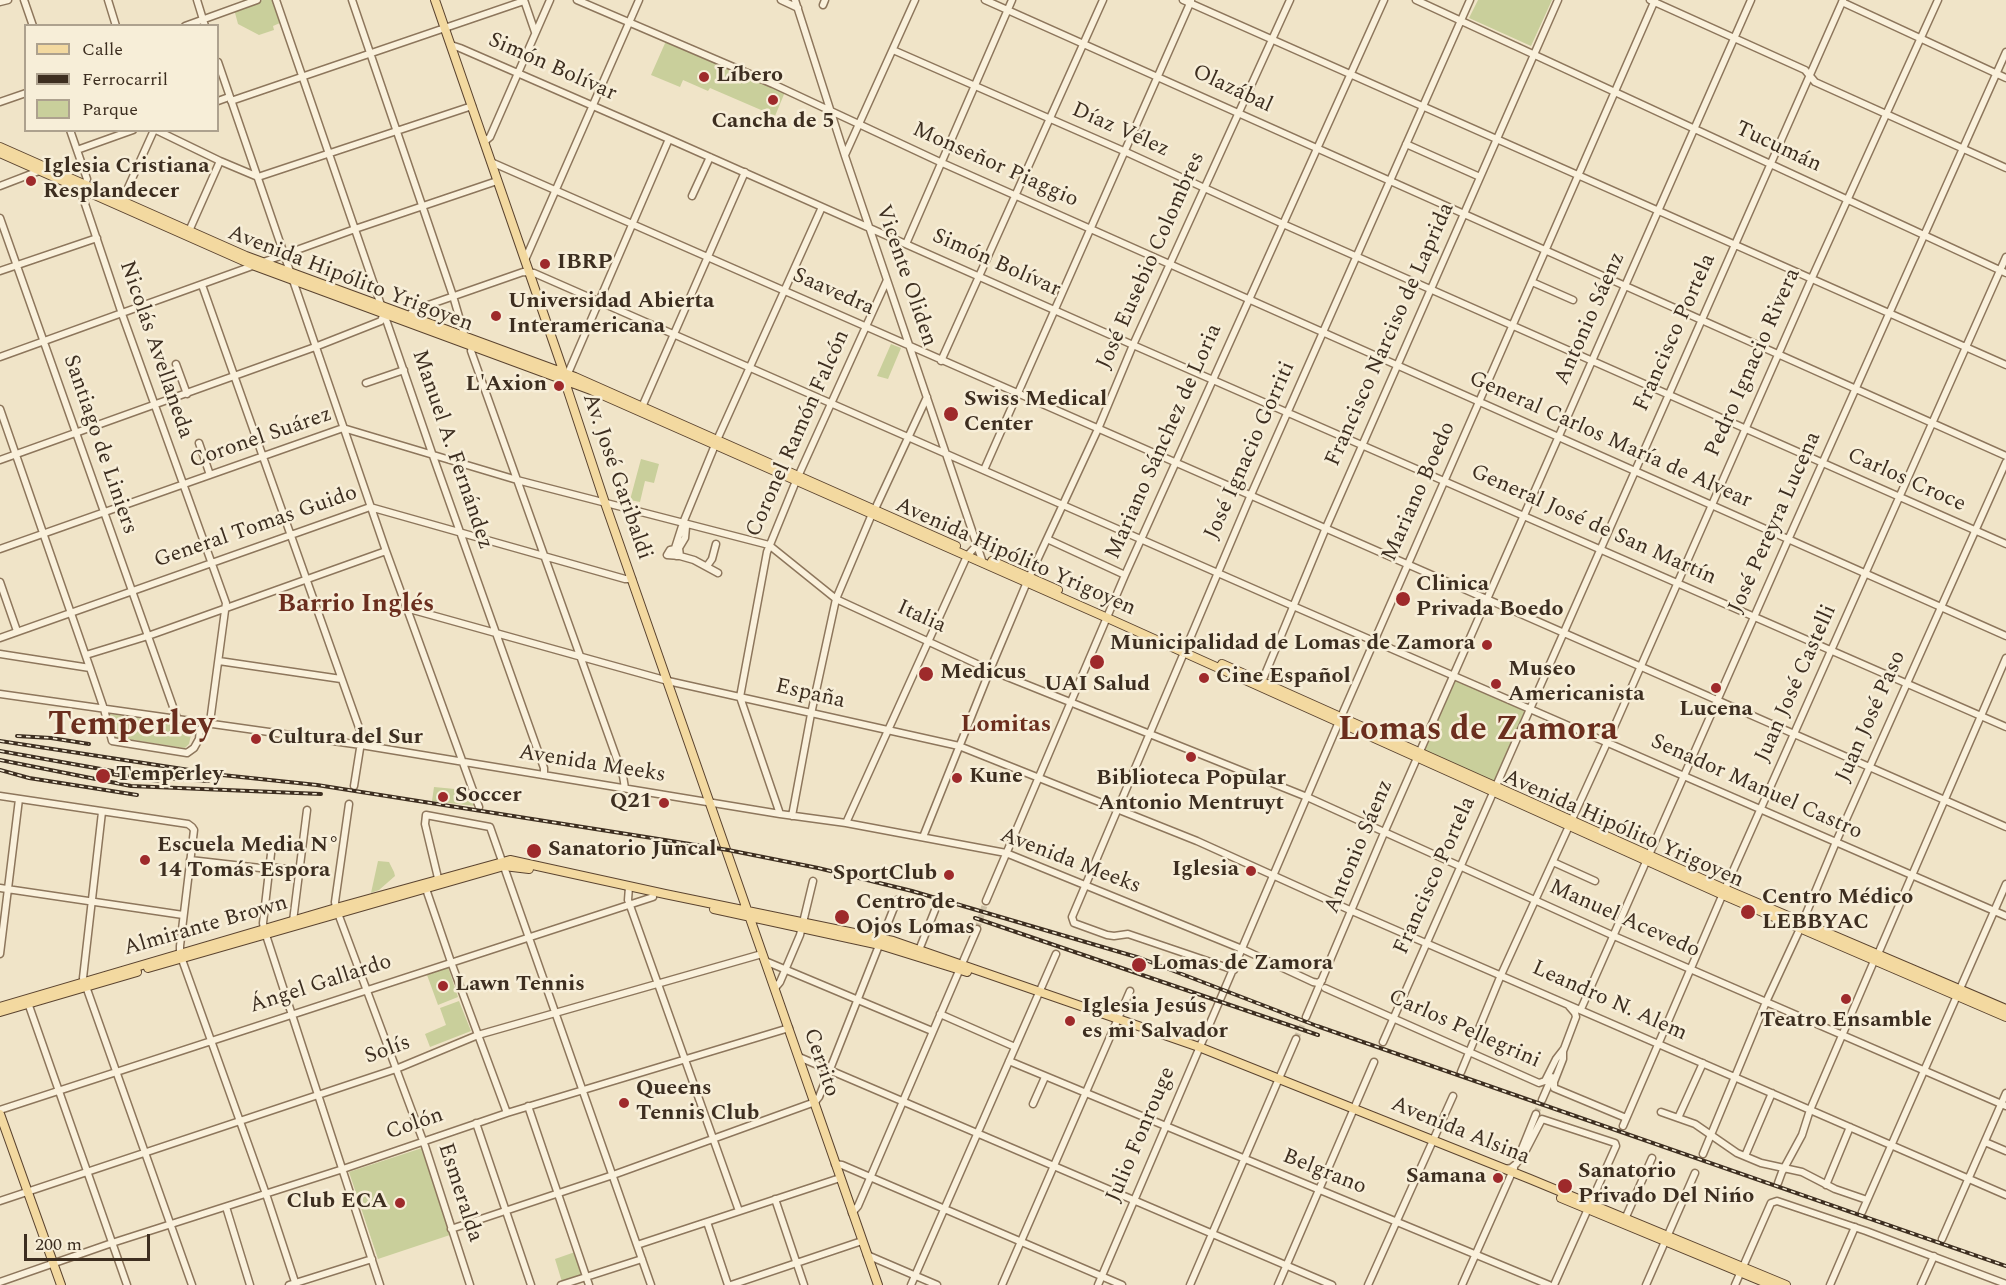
<!DOCTYPE html>
<html>
<head>
<meta charset="utf-8">
<style>
	body { margin:0 }
	#map { position:relative; width:2006px; height:1285px; overflow:hidden; background:#f0e4c8; font-family:Spectral,serif }
	canvas { display:block }
	.legend { position:absolute; left:24px; top:24px; width:195px; height:108px; box-sizing:border-box; background:#f7eed8; border:2px solid #ada18e; margin:0; padding:8px 10px; list-style:none; font-size:18px; color:#3d2e20 }
	.legend li { display:flex; align-items:center; gap:12px; height:30px }
	.legend b { width:30px; border:2px solid #ada18e }
	.scale { position:absolute; left:24px; top:1234px; width:126px; height:27px; box-sizing:border-box; border:3px solid #3d2e20; border-top:0; padding-left:8px; font-size:18px; line-height:21px; white-space:nowrap; color:#3d2e20; -webkit-text-stroke:4px #f7eed8; paint-order:stroke }
</style>
</head>
<body>
<div id="map">
<canvas width="2006" height="1285"></canvas>
<ul class="legend">
<li><b style="height:8px;background:#f3d9a0"></b>Calle</li>
<li><b style="height:8px;background:#3d2e20"></b>Ferrocarril</li>
<li><b style="height:16px;background:#c9cf9b"></b>Parque</li>
</ul>
<div class="scale">200 m</div>
</div>
<script>
const g = document.querySelector('canvas').getContext('2d');
g.lineJoin = 'round';
function paint(path, color) {
  g.fillStyle = color;
  g.fill(path, 'evenodd');
}
function poly(rows) {
  const path = new Path2D();
  for (const r of rows) {
    path.moveTo(r[0], r[1]);
    for (let i = 2; i < r.length; i += 2) path.lineTo(r[i], r[i + 1]);
  }
  return path;
}
function strokePath(path, color, width, dash) {
  g.strokeStyle = color;
  g.lineWidth = width;
  g.lineCap = dash ? 'butt' : 'round';
  g.setLineDash(dash || []);
  g.stroke(path);
}
function write(font, color, halo, rows, align = 'center') {
  g.font = font + ' Spectral,serif';
  g.lineWidth = 5;
  g.setLineDash([]);
  g.textBaseline = 'middle';
  g.strokeStyle = halo;
  g.fillStyle = color;
  for (const [text, x, y, turn = 0] of rows) {
    g.save();
    g.translate(x, y);
    g.rotate((+turn || 0) * Math.PI / 180);
    g.textAlign = isNaN(turn) ? turn : align;
    if (halo) g.strokeText(text, 0, 0);
    g.fillText(text, 0, 0);
    g.restore();
  }
}
const green = poly([
	[263,0,272,0,280,23,273,26,274,30,259,35,238,24,234,9],
	[1478,0,1552,0,1531,46,1469,18],
	[666,41,785,92,775,116,710,88,708,91,683,80,680,87,651,75],
	[891,344,901,348,888,379,877,376],
	[641,459,659,464,654,483,645,481,640,502,630,500],
	[1455,679,1525,710,1494,781,1424,750],
	[110,714,193,726,189,744,185,748,113,737],
	[434,787,455,789,455,800,471,795,475,806,432,801],
	[378,861,389,862,394,872,395,876,379,890,371,893],
	[448,967,458,997,438,1005,427,975],
	[459,1001,471,1031,430,1047,425,1034,446,1025,440,1008],
	[422,1148,450,1235,378,1259,349,1172],
	[575,1252,583,1275,562,1282,555,1259]
]);
const minorTunnel = poly([
	[977,929,986,901],
	[1296,1039,1306,1017],
	[1536,1114,1542,1100]
]);
const minor = poly([
	[24,0,33,26],
	[108,0,116,26],
	[197,0,205,26],
	[276,0,433,456,544,768,544,775],
	[352,0,453,296,465,337],
	[524,0,535,32],
	[577,0,773,84,940,162,2006,636],
	[781,0,798,8],
	[795,0,845,156,983,563],
	[985,0,2006,456],
	[1183,0,2006,365],
	[1416,0,2006,273],
	[1650,0,1805,70,1815,82,2006,168],
	[0,2,8,0],
	[1842,2,2006,78],
	[823,5,825,0],
	[185,26,257,0],
	[451,45,460,48,669,139,1133,345,2006,727],
	[893,50,1126,152,1283,224,2006,544],
	[218,62,386,551,479,807],
	[218,101,229,97],
	[231,101,524,1],
	[0,102,26,93],
	[70,130,87,179,82,195,122,314,226,603,210,722],
	[156,130,220,161,258,177,472,106],
	[484,142,490,137,550,0],
	[1406,144,1480,177],
	[77,150,133,130],
	[845,155,915,0],
	[491,162,2006,827],
	[0,186,39,171],
	[692,196,710,157],
	[122,201,154,130],
	[0,218,177,718],
	[189,231,220,161],
	[906,244,1012,0],
	[525,260,639,0],
	[0,271,97,238],
	[1532,282,1573,300],
	[202,285,362,736,354,786],
	[406,319,414,310,523,272,534,273,1293,606,2006,916],
	[472,346,471,351,623,776,625,788],
	[0,357,355,229,497,181],
	[941,361,1103,0],
	[176,364,187,394],
	[566,378,669,139],
	[366,383,404,370],
	[642,407,745,172],
	[0,409,90,668,104,709,112,741,187,753,194,748,199,739,200,729,210,723],
	[717,440,822,207],
	[199,443,210,475],
	[0,460,315,347,381,321,384,313],
	[984,470,1191,1],
	[875,509,927,397],
	[1047,539,1125,575],
	[0,549,343,428,517,480,769,545,836,599,990,670,1307,797,1614,936,2006,1106],
	[675,549,670,550,667,555,680,556,679,548,685,538,686,527],
	[676,556,675,548,683,523,715,445],
	[680,556,694,560,718,573],
	[707,566,712,559,716,544],
	[0,582,17,631],
	[406,608,668,681,959,746,1197,841,1352,911,2006,1195],
	[0,638,370,507,625,579,632,579],
	[0,654,90,668],
	[86,655,148,636,386,551],
	[219,661,341,679],
	[1261,684,1325,530,1558,0],
	[0,694,361,745,780,814,846,823,1006,853,1242,949,1313,982,1318,983,1322,980],
	[0,796,188,824,192,827,194,830,180,946,180,954,266,1194,296,1285],
	[349,804,335,902,336,908,425,1146,470,1285],
	[102,812,83,978,192,1285],
	[780,814,740,697,767,552,796,481,887,280],
	[792,816,811,714,836,599,872,514],
	[846,823,967,556,977,545],
	[923,837,990,670,1027,582,1098,429,1133,345,1290,0],
	[272,845,263,923,264,929,380,1285],
	[190,860,269,869],
	[1553,862,1595,881],
	[269,867,313,872],
	[438,878,425,824,426,815,490,827,651,1285],
	[425,886,451,962,507,1113],
	[629,887,628,900,739,1211],
	[0,888,183,915],
	[986,901,1125,575,1384,0],
	[293,921,307,810],
	[919,950,935,910],
	[0,954,19,799],
	[1878,954,2006,658],
	[765,961,932,1031],
	[1234,970,1128,934,1114,936,1107,935,1074,923,1072,917,1250,497,1470,0],
	[775,988,780,982,800,935,813,881],
	[1325,988,1539,1083,1545,1081,1556,1059,1563,1050],
	[27,1000,127,1285],
	[1581,1009,1788,540,2006,52],
	[940,1014,1015,1047],
	[1306,1017,1384,833,1751,0],
	[1383,1042,1843,0],
	[1563,1050,1563,1059,1554,1082,1554,1088,1626,1118],
	[1562,1054,1576,1017,1575,1013,1569,1006],
	[799,1057,1332,1285],
	[1009,1061,1549,1285],
	[1461,1072,1501,975,1611,734,1811,280,1938,0],
	[1542,1100,1552,1077],
	[1033,1104,1045,1077],
	[528,1106,589,1285],
	[0,1110,653,897],
	[1661,1112,1695,1124,1737,1153,1761,1163,1802,1172,1835,1189,1867,1200],
	[1678,1118,1703,1063],
	[476,1123,531,1285],
	[1623,1126,1725,889,2006,257],
	[1985,1142,2006,1151],
	[1703,1154,1766,1002,1798,933,1836,842,2006,462],
	[1519,1156,1536,1114],
	[1745,1156,1772,1093],
	[835,1164,842,1165,1122,1285],
	[1505,1169,1511,1168,1516,1164,1526,1150,1542,1119,1615,1143,1616,1146,1554,1285],
	[1778,1183,1782,1172,1802,1135,1810,1110,1874,961],
	[1826,1185,1850,1127],
	[775,1199,804,1285],
	[0,1201,396,1069,478,1035,762,954],
	[226,1207,250,1285],
	[1862,1212,2006,884],
	[852,1213,858,1206,977,929],
	[1625,1219,1652,1158],
	[707,1222,728,1285],
	[451,1229,613,1175,815,1102,819,1097,897,900],
	[1942,1239,2006,1093],
	[637,1245,840,1178],
	[867,1255,937,1285],
	[0,1282,112,1243,343,1169,507,1113,789,1028],
	[289,1285,372,1259],
	[561,1285,642,1259],
	[731,1285,862,1241],
	[911,1285,1056,954],
	[1002,1285,1130,991],
	[1098,1285,1341,717,1655,0],
	[1190,1285,1296,1039],
	[1278,1285,1374,1062],
	[1368,1285,1453,1096],
	[1462,1285,1514,1168],
	[1646,1285,1695,1173],
	[1735,1285,1771,1203,1777,1201,1866,1231,2006,1284],
	[1830,1285,1855,1227],
	[1921,1285,1934,1256]
]);
const major = poly([
	[435,0,564,373,567,388,605,503,878,1285],
	[0,147,246,256,575,377,956,546],
	[0,153,255,266,591,390,1103,616,1723,895,2006,1017],
	[992,561,1058,590],
	[1222,664,1727,890,2006,1009],
	[714,909,880,945,967,972],
	[148,968,504,866,529,869],
	[0,1007,336,908,510,860,665,894,893,941,1199,1047,1530,1179,1786,1285],
	[0,1012,137,972],
	[0,1114,61,1285],
	[1561,1198,1771,1285]
]);
const rail = poly([
	[17,736,51,738,89,744],
	[0,741,222,775,317,785,728,850,818,868,912,891,1140,958,1317,1026,2006,1266],
	[0,751,112,771],
	[0,760,131,786,321,794],
	[0,770,29,778,137,795],
	[105,773,158,781],
	[151,777,208,781],
	[975,918,1318,1035]
]);
const markers = [
	[704,77,6,"#9e2a2b"],
	[773,100,6,"#9e2a2b"],
	[31,181,6,"#9e2a2b"],
	[545,264,6,"#9e2a2b"],
	[496,316,6,"#9e2a2b"],
	[559,386,6,"#9e2a2b"],
	[951,414,8,"#9e2a2b"],
	[1403,599,8,"#9e2a2b"],
	[1487,645,6,"#9e2a2b"],
	[1097,662,8,"#9e2a2b"],
	[926,674,8,"#9e2a2b"],
	[1204,678,6,"#9e2a2b"],
	[1496,684,6,"#9e2a2b"],
	[1716,688,6,"#9e2a2b"],
	[256,739,6,"#9e2a2b"],
	[1191,757,6,"#9e2a2b"],
	[103,776,8,"#9e2a2b"],
	[957,778,6,"#9e2a2b"],
	[443,797,6,"#9e2a2b"],
	[664,803,6,"#9e2a2b"],
	[534,851,8,"#9e2a2b"],
	[145,860,6,"#9e2a2b"],
	[1251,871,6,"#9e2a2b"],
	[949,875,6,"#9e2a2b"],
	[1748,912,8,"#9e2a2b"],
	[842,917,8,"#9e2a2b"],
	[1139,965,8,"#9e2a2b"],
	[443,986,6,"#9e2a2b"],
	[1846,999,6,"#9e2a2b"],
	[1070,1021,6,"#9e2a2b"],
	[624,1103,6,"#9e2a2b"],
	[1498,1178,6,"#9e2a2b"],
	[1565,1186,8,"#9e2a2b"],
	[400,1203,6,"#9e2a2b"]
];
const streetNames = [
	["Simón Bolívar",552,68,24],
	["Olazábal",1232,90,25],
	["Díaz Vélez",1120,131,24],
	["Tucumán",1778,148,25],
	["Monseñor Piaggio",995,166,24],
	["José Eusebio Colombres",1152,261,-66],
	["Simón Bolívar",996,264,24],
	["Vicente Oliden",905,276,71],
	["Avenida Hipólito Yrigoyen",350,280,21],
	["Saavedra",833,293,24],
	["Antonio Sáenz",1591,319,-66],
	["Francisco Portela",1676,333,-66],
	["Francisco Narciso de Laprida",1391,335,-66],
	["Nicolás Avellaneda",155,350,71],
	["Pedro Ignacio Rivera",1754,363,-66],
	["Coronel Ramón Falcón",799,434,-66],
	["Coronel Suárez",261,439,-19],
	["General Carlos María de Alvear",1610,441,24],
	["Mariano Sánchez de Loria",1165,442,-66],
	["Santiago de Liniers",99,445,71],
	["Manuel A. Fernández",451,450,71],
	["José Ignacio Gorriti",1251,451,-66],
	["Av. José Garibaldi",616,477,71],
	["Carlos Croce",1906,481,24],
	["Mariano Boedo",1420,492,-66],
	["José Pereyra Lucena",1776,523,-66],
	["General José de San Martín",1593,526,24],
	["General Tomas Guido",256,528,-19],
	["Avenida Hipólito Yrigoyen",1015,558,24],
	["Italia",921,618,24],
	["Juan José Castelli",1797,684,-66],
	["España",810,695,13],
	["Juan José Paso",1872,717,-66],
	["Avenida Meeks",592,765,9],
	["Senador Manuel Castro",1756,788,24],
	["Avenida Hipólito Yrigoyen",1623,830,24],
	["Antonio Sáenz",1360,847,-67],
	["Avenida Meeks",1070,862,21],
	["Francisco Portela",1436,876,-66],
	["Manuel Acevedo",1624,920,24],
	["Almirante Brown",206,927,-16],
	["Ángel Gallardo",321,985,-18],
	["Leandro N. Alem",1609,1002,24],
	["Carlos Pellegrini",1464,1030,24],
	["Solís",388,1051,-20],
	["Cerrito",820,1063,71],
	["Colón",415,1125,-19],
	["Avenida Alsina",1460,1132,22],
	["Julio Fonrouge",1142,1135,-67],
	["Belgrano",1324,1173,22],
	["Esmeralda",459,1193,72]
];
const poiNames = [
	["Líbero",716,77],
	["Cancha de 5",773,123,"center"],
	["Iglesia Cristiana",43,168],
	["Resplandecer",43,193],
	["IBRP",557,264],
	["Universidad Abierta",508,303],
	["Interamericana",508,328],
	["L'Axion",547,386,"right"],
	["Swiss Medical",964,401],
	["Center",964,426],
	["Clinica",1416,586],
	["Privada Boedo",1416,611],
	["Municipalidad de Lomas de Zamora",1475,645,"right"],
	["Museo",1508,671],
	["Americanista",1508,696],
	["Medicus",940,674],
	["Cine Español",1216,678],
	["UAI Salud",1097,686,"center"],
	["Lucena",1716,711,"center"],
	["Cultura del Sur",268,739],
	["Temperley",116,776],
	["Kune",969,778],
	["Biblioteca Popular",1191,780,"center"],
	["Antonio Mentruyt",1191,805,"center"],
	["Soccer",455,797],
	["Q21",652,803,"right"],
	["Escuela Media N°",157,847],
	["14 Tomás Espora",157,872],
	["Sanatorio Juncal",548,851],
	["Iglesia",1239,871,"right"],
	["SportClub",937,875,"right"],
	["Centro Médico",1762,899],
	["LEBBYAC",1762,924],
	["Centro de",856,904],
	["Ojos Lomas",856,929],
	["Lomas de Zamora",1152,965],
	["Lawn Tennis",455,986],
	["Iglesia Jesús",1082,1008],
	["es mi Salvador",1082,1033],
	["Teatro Ensamble",1846,1022,"center"],
	["Queens",636,1090],
	["Tennis Club",636,1115],
	["Sanatorio",1578,1173],
	["Privado Del Nińo",1578,1198],
	["Samana",1486,1178,"right"],
	["Club ECA",388,1203,"right"]
];
const neighbourhoodNames = [
	["Lomitas",1006,726]
];
const quarterNames = [
	["Barrio Inglés",356,606]
];
const townNames = [
	["Temperley",131,727],
	["Lomas de Zamora",1478,732]
];
paint(green, '#c9cf9b');
strokePath(minorTunnel, '#ccc0a6', 6, [6, 3]);
strokePath(minor, '#8d765c', 9);
strokePath(major, '#5b4430', 10);
strokePath(minor, '#faf1dc', 6);
strokePath(major, '#f3d9a0', 8);
strokePath(rail, '#3d2e20', 4);
strokePath(rail, '#f7eed8', 1.5, [4.5]);
for (const [x, y, r, color] of markers) {
  const dot = new Path2D();
  dot.arc(x, y, r, 0, 2 * Math.PI);
  g.fillStyle = color;
  g.fill(dot);
  strokePath(dot, '#f7eed8', 2);
}
write('22px', '#3d2e20', '#f7eed8', streetNames);
write('bold 22px', '#3d2e20', '#f7eed8', poiNames, 'left');
write('bold 24px', '#6b2e1e', '#f7eed8', neighbourhoodNames);
write('bold 26px', '#6b2e1e', '#f7eed8', quarterNames);
write('bold 34px', '#6b2e1e', '#f7eed8', townNames);
</script>
</body>
</html>
